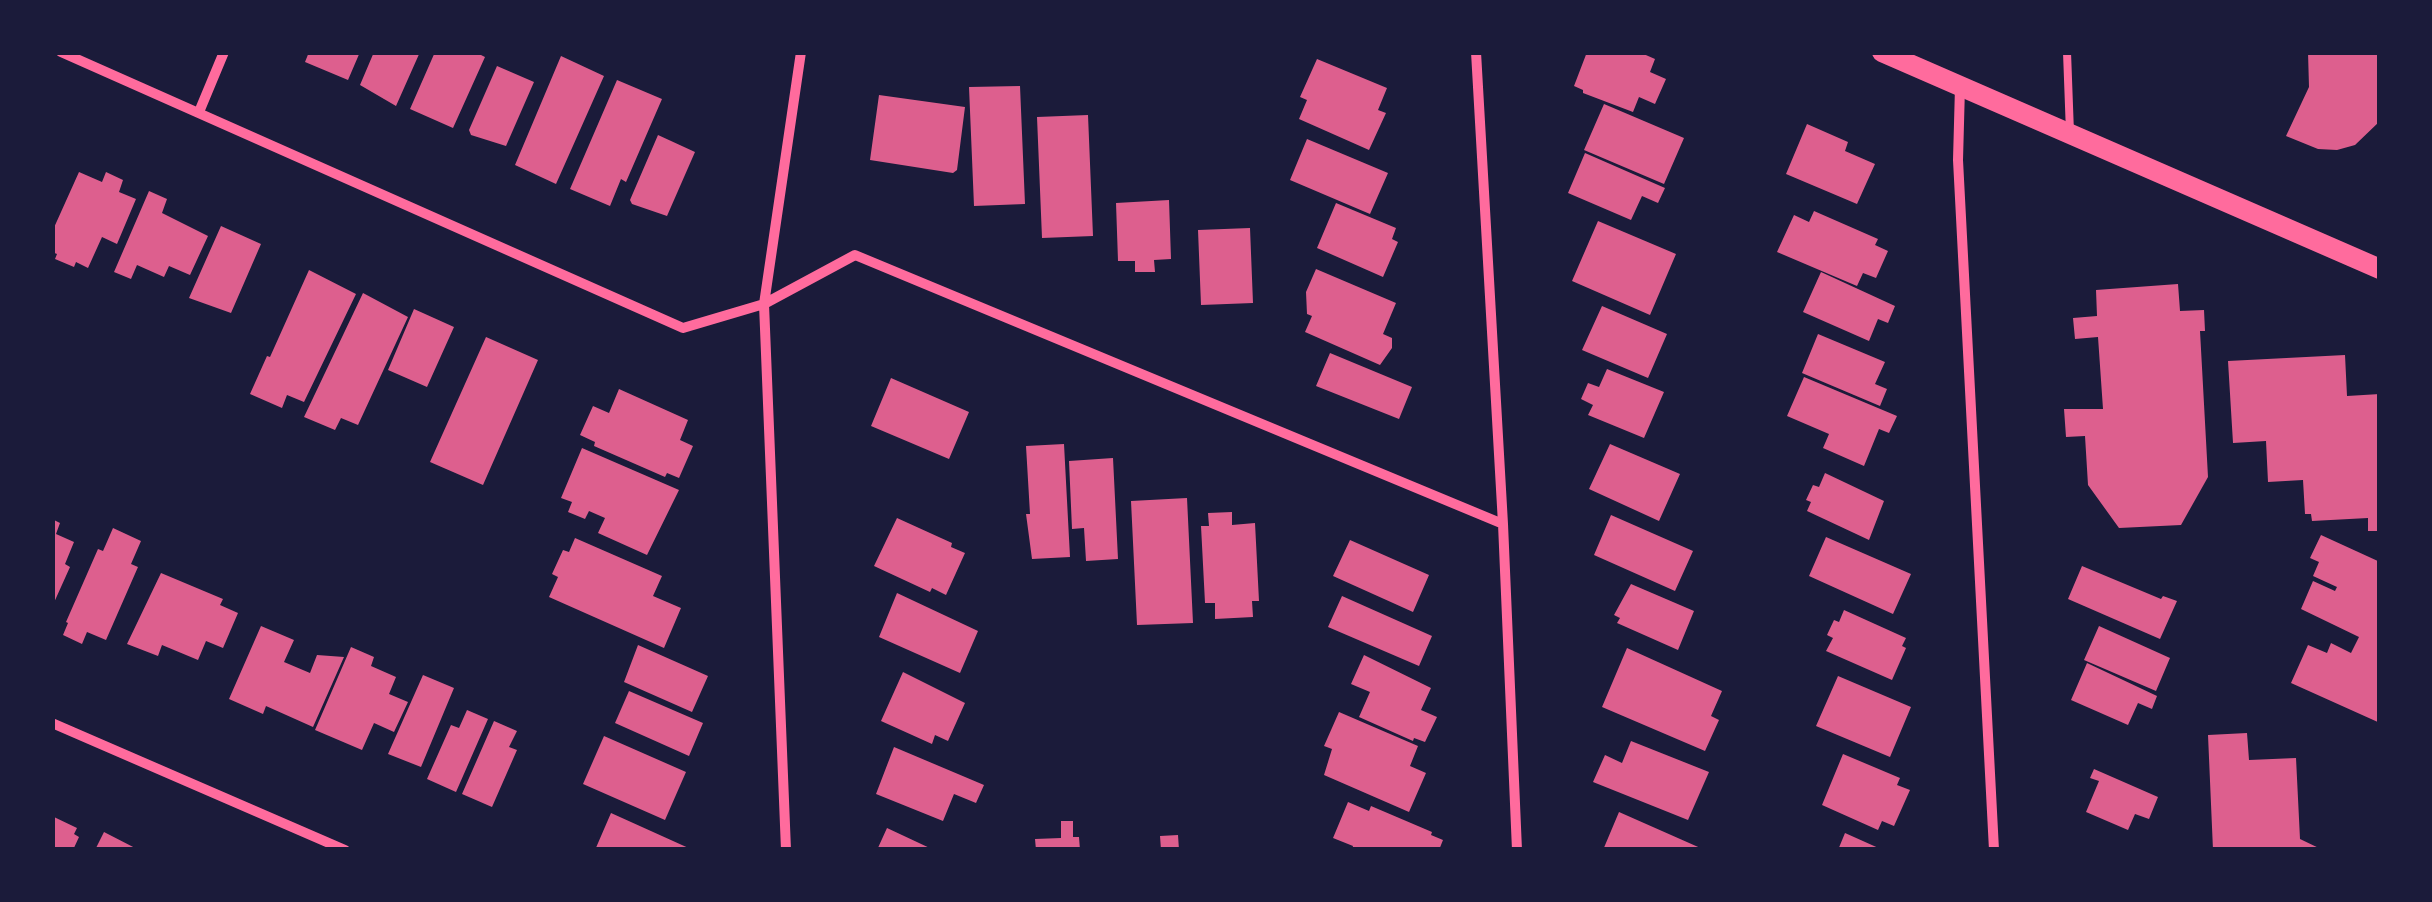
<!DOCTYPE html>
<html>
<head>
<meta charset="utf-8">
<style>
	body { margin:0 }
	#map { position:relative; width:2432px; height:902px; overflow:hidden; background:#1b1b3a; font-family:"Space Grotesk",sans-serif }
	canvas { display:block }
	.frame { position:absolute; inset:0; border:55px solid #1b1b3a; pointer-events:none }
</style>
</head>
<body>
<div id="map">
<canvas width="2432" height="902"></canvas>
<div class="frame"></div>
</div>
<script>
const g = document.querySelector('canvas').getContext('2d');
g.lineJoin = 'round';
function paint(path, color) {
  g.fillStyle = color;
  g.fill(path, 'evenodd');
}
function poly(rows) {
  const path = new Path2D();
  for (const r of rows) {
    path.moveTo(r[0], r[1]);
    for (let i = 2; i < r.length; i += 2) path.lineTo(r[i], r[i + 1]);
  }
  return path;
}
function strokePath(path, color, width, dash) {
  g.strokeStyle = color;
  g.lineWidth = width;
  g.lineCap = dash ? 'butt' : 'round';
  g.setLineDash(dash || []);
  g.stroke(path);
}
const building = poly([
	[309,52,360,52,348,80,305,62],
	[374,52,420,52,396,106,360,85],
	[435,52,475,52,485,57,453,128,410,109],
	[1587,52,1639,52,1655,59,1650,72,1666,79,1655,104,1639,97,1633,112,1583,93,1583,90,1574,86],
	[2308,52,2380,52,2380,121,2355,145,2337,150,2318,149,2286,136,2309,87],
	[561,56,604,76,556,184,515,165],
	[1317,59,1387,88,1378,110,1386,113,1369,150,1299,119,1307,100,1300,97],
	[497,66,534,82,506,146,471,135,469,130],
	[617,80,662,99,626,182,621,179,610,206,570,189],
	[1020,86,1025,204,974,206,969,87],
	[879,95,965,107,957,170,953,173,870,160],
	[1604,104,1684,138,1664,184,1584,150],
	[1088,115,1093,236,1042,238,1037,117],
	[1807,124,1848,142,1845,151,1875,164,1857,204,1786,174],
	[658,135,695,152,667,216,632,204,630,200],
	[1307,139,1388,173,1370,214,1290,180],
	[1585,153,1665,188,1658,203,1642,196,1631,220,1568,193],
	[79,172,102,182,106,172,123,180,119,192,136,199,117,244,102,237,88,268,76,262,74,267,55,259,57,254,52,252,52,232],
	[149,191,167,199,162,213,208,236,190,275,169,266,164,277,137,265,131,279,114,272],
	[1169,200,1171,259,1154,260,1155,272,1135,272,1135,261,1118,261,1116,203],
	[1336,203,1396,228,1392,239,1398,242,1383,277,1317,248],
	[1814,211,1878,239,1875,245,1888,251,1876,278,1863,273,1857,286,1777,252,1794,215,1809,222],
	[1598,221,1676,254,1650,315,1572,281],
	[221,226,261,244,231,313,189,298],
	[1250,228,1253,303,1201,305,1198,230],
	[1316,269,1396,303,1383,334,1392,338,1392,348,1380,365,1305,332,1312,316,1307,314,1306,292],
	[309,270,356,294,304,402,287,395,282,408,250,394,267,356,270,357],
	[1821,272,1895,306,1888,323,1878,319,1869,341,1803,312],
	[2178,284,2180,311,2204,310,2205,331,2200,331,2208,477,2181,525,2119,528,2088,485,2085,436,2066,437,2064,409,2103,409,2098,337,2075,339,2073,318,2097,316,2096,290],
	[363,293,408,317,358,425,341,418,335,430,304,417],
	[1602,306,1667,334,1648,378,1582,350],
	[414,309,454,327,427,387,388,370],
	[1818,334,1885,362,1875,384,1887,389,1880,406,1802,373],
	[486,337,538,360,483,485,430,462],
	[1330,353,1412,387,1399,419,1316,386],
	[2345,355,2347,396,2380,394,2380,531,2368,531,2368,518,2312,521,2311,514,2305,514,2303,480,2268,482,2266,441,2233,443,2228,361],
	[1607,369,1664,392,1644,438,1588,415,1593,405,1581,399,1588,383,1599,387],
	[1804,377,1897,416,1889,433,1879,429,1864,466,1823,448,1829,434,1787,416],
	[891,378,969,412,949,459,871,426],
	[619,389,688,420,680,440,693,446,679,478,667,473,665,477,594,446,595,442,580,435,593,406,609,413],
	[1064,444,1070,557,1032,559,1026,514,1030,514,1026,446],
	[1610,444,1680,474,1659,521,1589,489],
	[582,448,679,490,647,555,598,533,605,518,589,511,585,519,568,512,572,502,561,498],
	[1113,458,1118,559,1086,561,1084,528,1072,529,1069,461],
	[1825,473,1884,501,1869,540,1807,511,1811,502,1806,500,1813,485,1819,487],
	[1187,498,1193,623,1137,625,1131,501],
	[1232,512,1232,525,1255,523,1259,601,1252,601,1253,617,1215,619,1215,603,1205,603,1201,526,1209,526,1208,513],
	[1611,515,1693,551,1675,591,1594,555],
	[897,518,952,543,951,547,965,553,946,595,932,588,930,592,874,566],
	[52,519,60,523,56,534,74,542,65,564,70,567,52,607],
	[113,528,141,541,131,564,138,567,106,640,87,632,82,644,63,635,68,623,66,622,98,549,103,551],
	[2321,535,2380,562,2380,723,2291,683,2308,645,2327,653,2331,643,2351,653,2359,637,2301,609,2313,581,2335,591,2337,587,2313,576,2319,562,2310,558],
	[1826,537,1911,574,1893,614,1809,576],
	[575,538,662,576,653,596,681,608,664,648,549,597,558,577,552,574,563,550,569,552],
	[1350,540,1429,575,1413,612,1333,576],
	[2082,566,2161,599,2163,596,2177,601,2160,639,2068,599],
	[161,573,223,599,220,605,238,613,223,648,206,641,198,660,162,645,158,656,127,644],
	[1631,584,1694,611,1678,650,1617,623,1620,618,1614,615],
	[897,593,978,631,960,673,879,637],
	[1342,596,1432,636,1419,666,1328,627],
	[1844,610,1906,638,1902,646,1906,648,1892,680,1826,651,1833,638,1827,635,1834,620,1839,622],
	[261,626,294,640,284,662,310,673,317,655,344,657,313,727,266,706,263,714,229,699],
	[2099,626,2170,658,2156,691,2084,660],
	[638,645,708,676,692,712,624,682],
	[351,647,374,657,371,666,396,677,389,694,408,702,394,732,374,723,362,750,315,730],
	[1627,648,1722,691,1711,716,1719,720,1705,751,1602,707],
	[1364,655,1431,688,1421,710,1437,717,1425,742,1414,738,1413,741,1359,717,1370,692,1351,684],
	[2087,663,2157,696,2152,709,2138,703,2128,725,2071,700],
	[903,672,965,703,948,741,935,735,932,744,881,721],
	[423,675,454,688,421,767,388,754],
	[1838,676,1911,707,1890,757,1816,726],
	[629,691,703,723,689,756,615,723],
	[467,710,488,719,456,792,427,779,451,725,459,728],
	[1339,712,1418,746,1410,766,1426,773,1409,812,1324,775,1332,749,1324,746],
	[494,721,517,731,509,747,517,750,492,807,462,794],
	[2247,733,2249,760,2296,758,2300,839,2323,850,2213,850,2208,735],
	[604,736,686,772,665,820,583,784],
	[1631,741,1709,772,1688,820,1593,782,1605,755,1622,763],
	[894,747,984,785,976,803,954,794,943,821,876,794],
	[1843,754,1900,778,1897,785,1910,790,1894,826,1882,821,1878,830,1822,805],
	[2094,769,2158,797,2149,819,2135,814,2128,830,2086,812,2099,781,2090,778],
	[1348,802,1369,811,1371,806,1432,832,1431,835,1443,840,1439,850,1352,850,1353,846,1333,838],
	[1619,812,1705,850,1603,850],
	[611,813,693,850,595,850],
	[54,817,77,828,74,834,79,837,73,850,52,850],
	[1061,821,1073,821,1073,837,1079,837,1080,850,1036,850,1035,839,1061,838],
	[887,828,934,850,877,850],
	[104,832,139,850,95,850],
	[1845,833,1883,850,1838,850],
	[1178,835,1179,850,1161,850,1160,836]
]);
const service = poly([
	[2067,52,2070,133]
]);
const minor = poly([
	[61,52,683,328,764,304,855,255,1503,524],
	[1476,52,1503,524,1517,850],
	[1960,87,1958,160,1994,850],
	[199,112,224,52],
	[52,723,345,850],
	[786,850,764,304,801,52]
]);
const secondary = poly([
	[1882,52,2380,269]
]);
paint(building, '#dd5f8e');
strokePath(service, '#ff6b9d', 8);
strokePath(minor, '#ff6b9d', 10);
strokePath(secondary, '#ff6b9d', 20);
</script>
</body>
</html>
